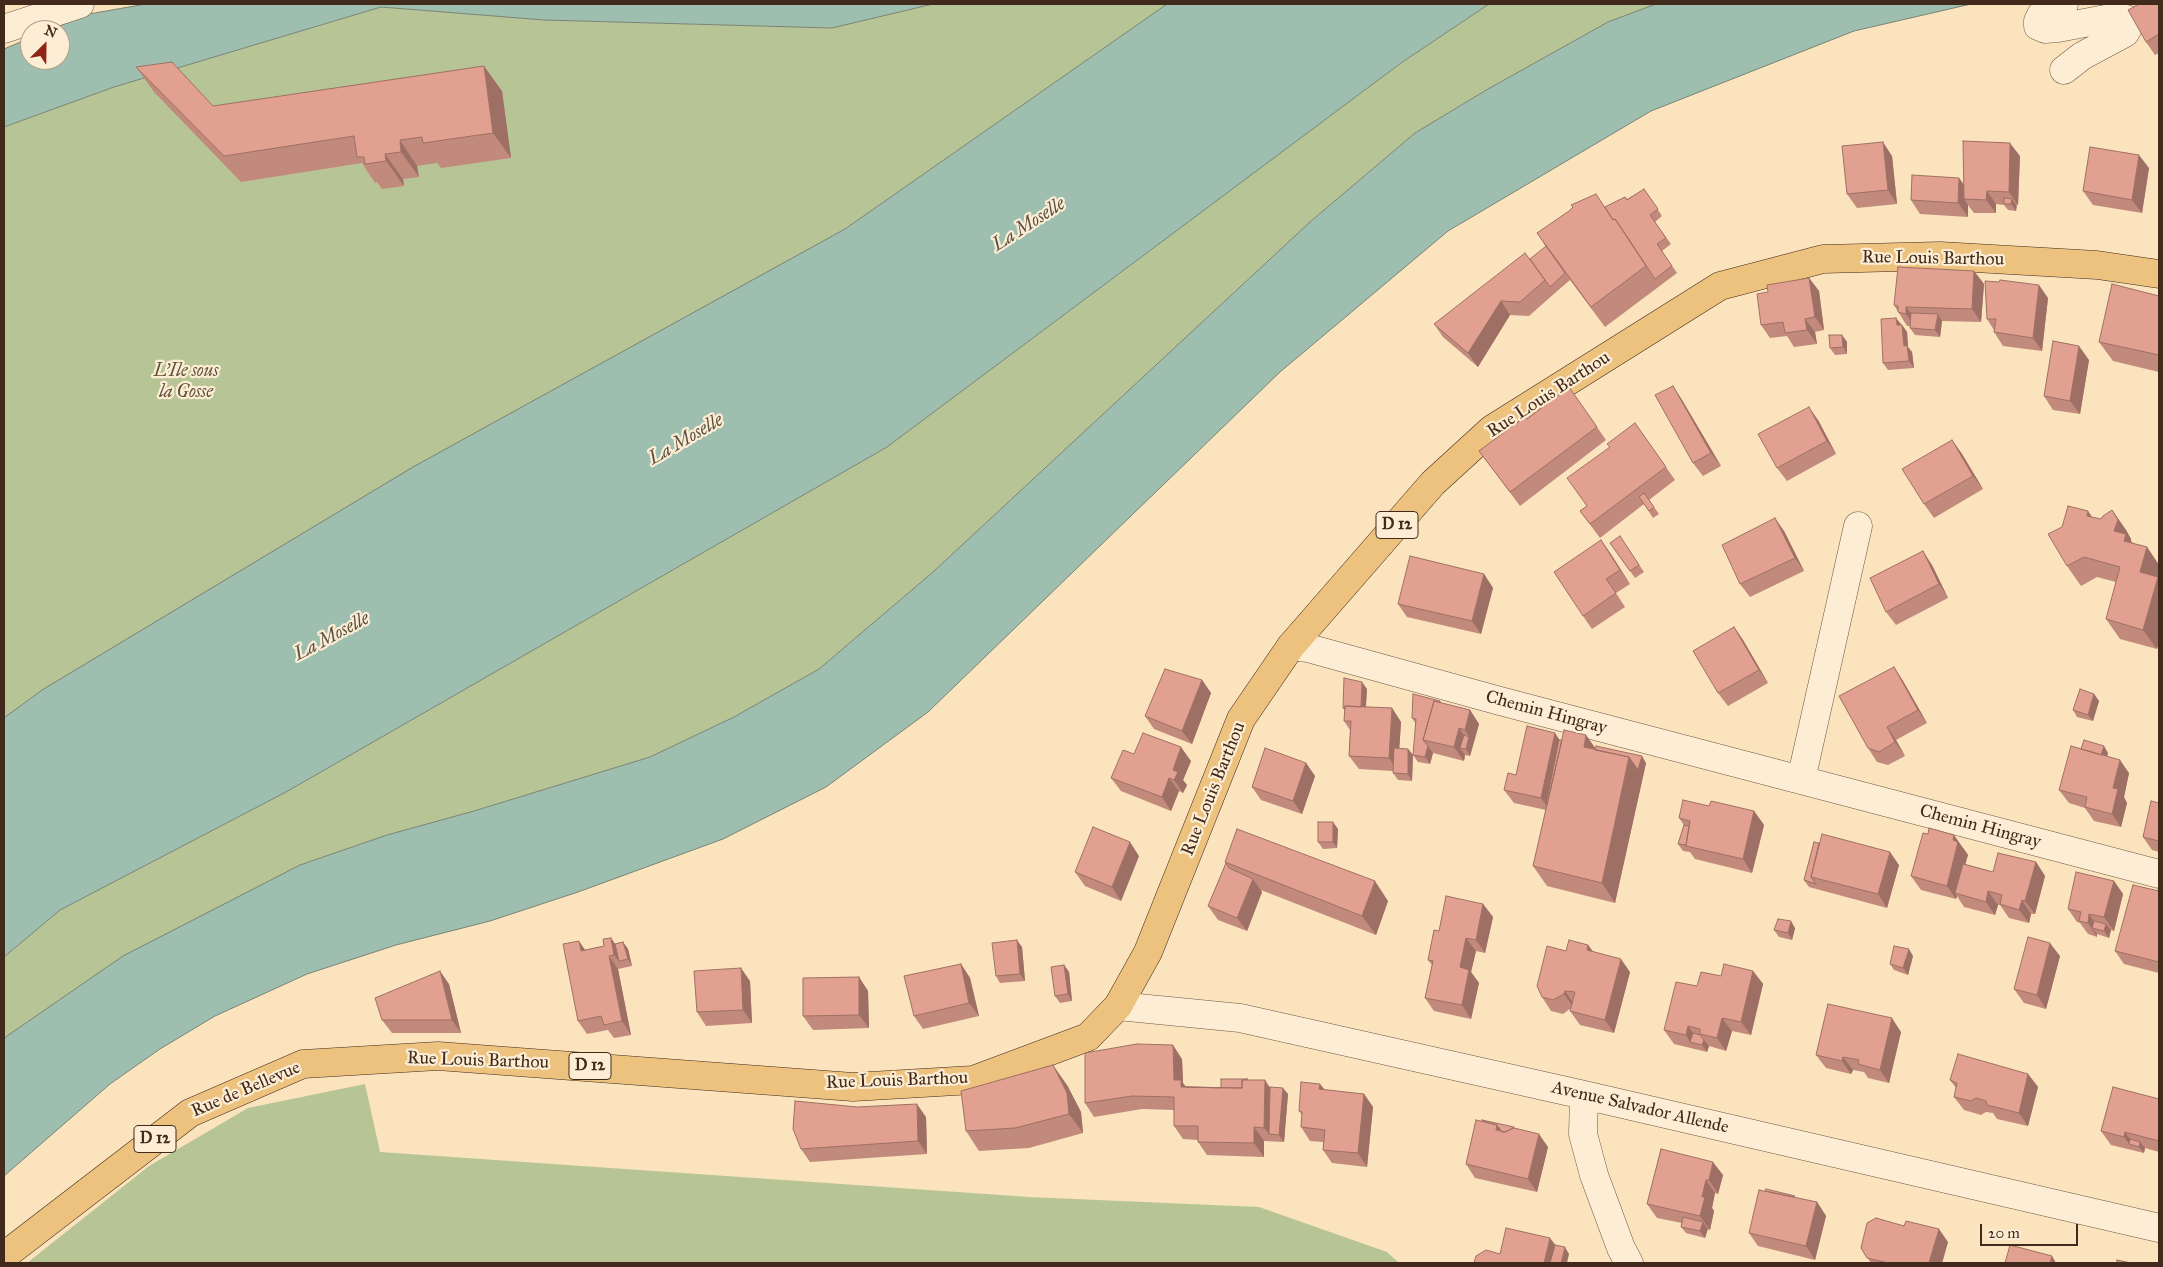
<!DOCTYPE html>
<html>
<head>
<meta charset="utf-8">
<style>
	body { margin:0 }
	#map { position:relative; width:2163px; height:1267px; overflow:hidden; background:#fae3bd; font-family:"IM FELL Great Primer",serif }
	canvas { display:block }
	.frame { position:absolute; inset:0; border:5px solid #412a1b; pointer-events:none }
	.north { position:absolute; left:20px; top:20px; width:50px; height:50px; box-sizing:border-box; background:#fcedd4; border:1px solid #b19f8a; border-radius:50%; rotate:23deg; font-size:14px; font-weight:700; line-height:20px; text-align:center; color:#412a1b }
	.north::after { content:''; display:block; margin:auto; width:18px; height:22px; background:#8f2418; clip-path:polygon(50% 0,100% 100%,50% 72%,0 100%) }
	.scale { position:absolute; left:1980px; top:1224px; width:98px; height:22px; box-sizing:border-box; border:2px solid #412a1b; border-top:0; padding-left:6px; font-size:15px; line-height:18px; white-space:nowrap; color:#412a1b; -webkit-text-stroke:4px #fcedd4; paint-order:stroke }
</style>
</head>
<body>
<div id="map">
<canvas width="2163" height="1267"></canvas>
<div class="frame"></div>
<div class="north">N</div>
<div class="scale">20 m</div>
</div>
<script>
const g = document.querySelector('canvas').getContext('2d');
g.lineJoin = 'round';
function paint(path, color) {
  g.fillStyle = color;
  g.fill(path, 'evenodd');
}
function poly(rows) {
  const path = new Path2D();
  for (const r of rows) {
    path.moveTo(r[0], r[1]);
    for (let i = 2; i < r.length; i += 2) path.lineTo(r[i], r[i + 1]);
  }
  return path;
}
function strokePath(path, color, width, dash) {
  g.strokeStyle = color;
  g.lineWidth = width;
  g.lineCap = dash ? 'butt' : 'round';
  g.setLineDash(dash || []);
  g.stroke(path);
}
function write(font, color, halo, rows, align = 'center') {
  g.font = font + ' "IM FELL Great Primer",serif';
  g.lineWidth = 4.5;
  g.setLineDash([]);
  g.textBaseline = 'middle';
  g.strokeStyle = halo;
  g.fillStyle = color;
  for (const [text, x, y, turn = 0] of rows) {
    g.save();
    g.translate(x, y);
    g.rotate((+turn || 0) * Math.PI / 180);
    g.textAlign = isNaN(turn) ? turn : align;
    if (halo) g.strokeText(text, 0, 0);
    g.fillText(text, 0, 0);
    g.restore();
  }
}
const green = poly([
	[933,4,1167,4,845,229,4,718,4,127,114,87,381,7,544,20,832,28],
	[1489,4,1656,4,1608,22,1488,89,1415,133,1310,222,933,572,819,669,734,717,650,757,474,811,387,835,300,865,4,1039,4,957,60,910,286,792,887,447,1401,63],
	[365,1084,380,1152,1029,1197,1259,1207,1387,1252,1399,1263,27,1263,149,1166,248,1108]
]);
const water = poly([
	[146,4,933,4,832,28,544,20,381,7,114,87,4,127,4,49,30,38,30,60,60,60,60,30,49,30,89,14,146,4],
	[1167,4,1489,4,1401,63,887,447,286,792,60,910,4,957,4,718,42,690,413,467,845,229,1167,4],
	[1656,4,1971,4,1854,31,1651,111,1448,231,1280,372,928,712,826,787,723,839,578,892,490,921,396,945,307,974,215,1016,160,1049,110,1084,4,1176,4,1039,7,1036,123,956,300,865,387,835,474,811,650,757,734,717,819,669,933,572,1310,222,1415,133,1488,89,1608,22,1656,4]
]);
const minor = poly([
	[2064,4,2041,15,2038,21,2038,26,2045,29,2058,28,2116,17,2126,19,2129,26,2125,33,2082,56,2064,70],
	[4,29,80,4],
	[1291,646,1308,648,1500,701,2159,874],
	[1801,780,1858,526],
	[1118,1006,1240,1018,1584,1095,2159,1228],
	[1584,1095,1583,1134,1594,1175,1621,1248,1629,1263]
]);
const primary = poly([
	[4,1256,190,1113,303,1064,438,1056,853,1087,973,1080,1088,1037,1118,1006,1148,952,1241,719,1291,646,1433,483,1492,429,1720,286,1823,259,1940,256,2097,265,2159,274]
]);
const wall = poly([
	[2159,4,2159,53,2155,55,2146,42],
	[136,67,213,106,502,91,511,158,441,168,437,163,417,166,419,177,403,179,404,186,382,189,377,182,375,183,362,163,241,182,154,92],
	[1892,156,1897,204,1857,208,1847,194],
	[2020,156,2018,205,2016,205,2016,211,2008,210,2004,205,1996,204,1996,213,1974,213,1968,205,1968,217,1920,214,1911,200,1959,178,1964,185],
	[2149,168,2142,213,2093,205,2083,191],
	[1644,189,1662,216,1655,222,1671,244,1662,251,1677,273,1605,327,1570,280,1555,293,1554,293,1555,293,1529,316,1510,315,1478,367,1443,337,1434,324,1530,259,1546,247,1537,233,1605,207,1625,197,1627,199],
	[1974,271,1984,284,1981,322,1942,321,1940,337,1915,335,1910,328,1910,326,1907,326,1894,305],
	[1809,278,1819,291,1824,330,1815,332,1817,344,1794,347,1787,336,1770,338,1761,325,1768,292],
	[2159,296,2159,372,2113,361,2099,342],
	[2048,298,2042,351,2003,346,1994,332,1994,330,1987,319],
	[1901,325,1902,325,1907,332,1908,347,1912,352,1914,368,1888,370,1883,363],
	[1842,335,1847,342,1847,354,1835,355,1830,348],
	[2089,360,2080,414,2053,410,2044,396],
	[1673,386,1682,400,1721,466,1703,476,1693,463],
	[1569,387,1606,440,1520,506,1479,451,1527,418],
	[1818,420,1836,454,1787,481,1777,468],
	[1635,423,1675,480,1649,500,1659,514,1653,518,1644,504,1600,538,1580,511,1587,506,1609,447],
	[1952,440,1962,454,1983,489,1934,518,1924,504],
	[2112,510,2126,530,2131,539,2131,541,2133,543,2147,547,2159,565,2159,572,2158,577,2159,579,2159,642,2157,649,2120,639,2106,619,2116,582,2097,577,2081,586,2067,566,2092,517,2101,519],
	[1784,531,1804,571,1750,597,1740,584],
	[1620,536,1644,572,1635,578,1610,543],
	[1601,540,1630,584,1616,593,1625,607,1592,629,1583,616],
	[1932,565,1948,598,1896,625,1886,612],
	[1484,574,1493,588,1481,634,1407,617,1398,604],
	[1734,627,1743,640,1768,683,1728,706,1718,693],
	[1894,667,1903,681,1927,723,1896,740,1905,756,1888,765,1877,762,1868,748],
	[1202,680,1211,693,1192,744,1154,729,1145,716],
	[1367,689,1366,707,1392,708,1401,722,1399,748,1408,749,1413,755,1416,724,1412,718,1440,701,1441,703,1470,710,1479,724,1470,756,1465,755,1464,761,1433,753,1430,764,1418,762,1413,755,1412,781,1398,780,1393,773,1393,771,1359,769,1349,756,1350,730,1344,721,1345,711,1343,708],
	[2094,694,2099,701,2093,721,2077,717,2073,710],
	[1555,733,1559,740,1562,740,1586,735,1595,748,1646,763,1615,903,1547,886,1533,866,1546,810,1514,803,1504,790,1516,775],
	[2081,749,2108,753,2107,756,2129,773,2124,797,2127,803,2121,827,2094,821,2085,808,2069,803,2059,790],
	[1134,754,1191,761,1183,780,1187,785,1183,793,1179,791,1171,811,1121,791,1111,778],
	[1306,763,1315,776,1302,814,1261,800,1252,787],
	[2159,803,2159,852,2152,850,2143,837],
	[1709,806,1754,811,1764,825,1752,873,1695,859,1690,852,1683,851,1678,844,1684,825,1679,818],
	[1338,829,1337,848,1323,849,1318,842],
	[1814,842,1899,865,1887,908,1809,887,1804,880],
	[1964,848,1964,849,1968,855,1965,864,1993,872,2036,862,2045,876,2035,914,2031,914,2029,923,2009,918,2000,905,1998,905,1995,915,1964,907,1957,896,1956,899,1921,890,1911,876],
	[1139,856,1121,901,1085,886,1075,872],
	[1225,862,1388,901,1376,935,1261,890,1262,892,1247,931,1218,920,1208,906,1226,863],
	[2114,881,2123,894,2114,931,2111,930,2109,938,2097,934,2097,937,2088,934,2080,923,2077,922,2068,909],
	[2159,891,2159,973,2124,964,2115,951],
	[1483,904,1493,917,1485,953,1476,951,1471,972,1479,983,1471,1019,1434,1011,1425,998,1432,965,1428,960,1439,931],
	[1795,928,1792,940,1779,937,1774,930],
	[611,938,615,944,623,942,628,949,632,966,618,969,631,1035,614,1038,608,1030,587,1034,578,1021,585,950,604,946],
	[1588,945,1593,952,1630,972,1614,1033,1580,1025,1570,1011,1571,1008,1563,1014,1551,1011,1542,997,1566,951],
	[1022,947,1025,981,1000,983,996,976],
	[1913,956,1908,975,1894,970,1890,964],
	[2060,956,2046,1009,2024,1003,2014,989],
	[961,964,970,978,979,1016,923,1029,914,1016],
	[1064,965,1069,972,1072,1001,1060,1003,1055,996],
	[1753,971,1763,984,1751,1035,1732,1031,1726,1051,1709,1046,1707,1052,1674,1044,1664,1030,1697,986,1721,976],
	[859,977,868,991,869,1028,813,1030,803,1016],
	[750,981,752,1023,706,1026,697,1012],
	[449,984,461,1033,392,1033,382,1020],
	[1901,1032,1889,1083,1868,1078,1864,1072,1853,1070,1851,1074,1826,1068,1816,1055],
	[1182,1059,1183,1083,1186,1087,1221,1088,1248,1080,1270,1087,1288,1094,1284,1142,1264,1141,1264,1157,1207,1155,1198,1142,1198,1140,1183,1139,1174,1126,1174,1110,1142,1109,1094,1117,1085,1103],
	[2028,1074,2038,1087,2028,1126,1997,1119,1993,1113,1986,1112,1981,1115,1964,1110,1954,1097,1956,1088,1950,1080],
	[1320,1084,1325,1090,1364,1094,1373,1107,1367,1167,1332,1163,1323,1150,1323,1142,1310,1141,1301,1127,1302,1115,1299,1111],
	[1067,1085,1081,1112,1083,1133,1029,1148,979,1151,966,1131],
	[2159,1099,2159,1152,2145,1148,2144,1153,2111,1145,2101,1131],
	[926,1117,927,1154,810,1162,801,1149],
	[1514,1127,1515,1128,1548,1147,1537,1192,1475,1178,1466,1164],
	[1661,1149,1723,1175,1718,1194,1715,1193,1712,1208,1714,1211,1710,1230,1707,1229,1705,1238,1686,1233,1681,1227,1682,1223,1657,1218,1647,1204],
	[1796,1198,1817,1202,1826,1216,1815,1260,1758,1246,1749,1233],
	[1948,1242,1942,1263,1871,1263,1861,1248]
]);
const shadedWall = poly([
	[484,66,502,91,511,158,493,133],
	[400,140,417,166,419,177,401,152],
	[1883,142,1892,156,1897,204,1888,190],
	[2010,143,2020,156,2018,205,2009,192],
	[385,154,403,179,404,186,386,161],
	[2139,155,2149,168,2142,213,2132,200],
	[1959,178,1968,191,1964,199,1968,205,1968,217,1958,203],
	[1987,191,1996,204,1996,213,1986,200],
	[2012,199,2017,206,2016,211,2011,204],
	[1974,271,1984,284,1981,322,1972,309],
	[1809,278,1819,291,1824,330,1815,317],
	[2039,285,2048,298,2042,351,2033,338],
	[1501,301,1510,315,1478,367,1468,353],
	[1906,307,1916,320,1915,327,1906,314],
	[1938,314,1942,321,1940,337,1935,330],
	[1896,318,1901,324,1902,332,1897,325],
	[1805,319,1815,332,1817,344,1807,330],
	[1902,325,1907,332,1908,347,1912,352,1914,368,1909,361,1904,346],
	[1842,335,1847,342,1847,354,1843,347],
	[2079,346,2089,360,2080,414,2070,401],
	[1673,386,1682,400,1721,466,1711,453],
	[1809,407,1818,420,1836,454,1827,441],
	[1952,440,1962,454,1983,489,1973,476],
	[2112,510,2126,530,2131,539,2131,541,2140,554,2138,561,2114,531],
	[2088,511,2102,531,2087,516],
	[1775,518,1784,531,1804,571,1795,558],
	[1601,540,1611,554,1630,584,1620,570],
	[2147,547,2159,565,2159,572,2154,592,2140,572],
	[1923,551,1932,565,1948,598,1939,584],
	[1484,574,1493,588,1481,634,1472,621],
	[2158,577,2159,579,2159,642,2157,649,2143,630],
	[1734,627,1743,640,1768,683,1759,670],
	[1894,667,1903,681,1927,723,1918,710],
	[1202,680,1211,693,1192,744,1182,731],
	[1362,682,1367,689,1365,717,1361,710],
	[2094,694,2099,701,2093,721,2088,715],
	[1392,708,1401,722,1398,771,1389,758],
	[1470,710,1479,724,1470,756,1466,749,1460,748,1465,755,1464,761,1454,747,1459,728,1468,741,1469,737,1465,730],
	[1887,727,1896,740,1905,756,1895,742],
	[1555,733,1564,747,1546,805,1541,798],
	[1586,735,1600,755,1584,747],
	[1428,746,1433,753,1430,764,1425,757],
	[2104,746,2108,753,2104,767,2099,760],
	[1181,747,1191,761,1183,780,1187,785,1183,793,1174,780,1173,770],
	[1408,749,1413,755,1412,781,1408,774],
	[1642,756,1646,763,1615,903,1602,883,1629,757],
	[2120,760,2129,773,2124,797,2127,803,2121,827,2112,814,2113,788],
	[1306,763,1315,776,1302,814,1293,801],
	[1169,778,1179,791,1171,811,1162,797],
	[1754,811,1764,825,1752,873,1743,859],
	[1333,822,1338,829,1337,848,1333,842],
	[1954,835,1968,855,1957,894,1955,893,1957,896,1956,899,1947,886,1953,840],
	[1130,842,1139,856,1121,901,1112,887],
	[1890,852,1899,865,1887,908,1878,894],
	[2036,862,2045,876,2035,914,2025,901],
	[1253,879,1262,892,1247,931,1237,918],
	[1375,881,1388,901,1376,935,1362,916],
	[2114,881,2123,894,2114,931,2104,917],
	[1988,891,1998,905,1995,915,1986,902],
	[2022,900,2031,914,2029,923,2019,910],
	[1483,904,1493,917,1485,953,1476,940],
	[2089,914,2098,928,2092,928,2097,934,2097,937,2088,923],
	[1791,921,1795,928,1792,940,1788,933],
	[2106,924,2111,930,2109,938,2104,931],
	[611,938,620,951,619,961,614,955],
	[1466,938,1476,951,1471,972,1479,983,1471,1019,1462,1005,1460,967],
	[1017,940,1022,947,1025,981,1020,974],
	[579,941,588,954,581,951],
	[623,942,628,949,632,966,628,959],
	[2050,943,2060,956,2046,1009,2037,995],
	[1588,945,1598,958,1587,950],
	[1909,949,1913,956,1908,975,1903,968],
	[609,956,618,969,631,1035,622,1021],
	[1621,959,1630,972,1614,1033,1605,1020],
	[961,964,970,978,979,1016,969,1003],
	[1064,965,1069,972,1072,1001,1068,994],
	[741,968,750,981,752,1023,743,1010],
	[440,971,449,984,461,1033,452,1020],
	[1753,971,1763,984,1751,1035,1741,1022],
	[859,977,868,991,869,1028,859,1015],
	[1565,991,1574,1004,1573,1007,1564,994],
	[1722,1018,1732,1031,1726,1051,1717,1038],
	[1892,1018,1901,1032,1889,1083,1880,1070],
	[1688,1026,1698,1040,1690,1042,1686,1035],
	[1704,1040,1709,1046,1707,1052,1702,1045],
	[1173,1045,1182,1059,1183,1083,1191,1094,1186,1093,1174,1080],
	[1843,1057,1853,1070,1851,1074,1842,1061],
	[1053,1065,1067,1085,1081,1112,1083,1133,1069,1114],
	[2028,1074,2038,1087,2028,1126,2019,1113],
	[1265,1080,1274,1094,1269,1134,1264,1128],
	[1320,1084,1330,1097,1319,1089],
	[1283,1088,1288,1094,1284,1142,1279,1135],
	[1364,1094,1373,1107,1367,1167,1358,1153],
	[917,1104,926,1117,927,1154,918,1141],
	[1497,1125,1506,1138,1496,1130],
	[1254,1127,1264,1141,1264,1157,1254,1143],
	[2125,1132,2134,1145,2129,1144,2124,1137],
	[1539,1134,1548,1147,1537,1192,1528,1179],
	[2140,1142,2145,1148,2144,1153,2139,1147],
	[1713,1162,1723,1175,1718,1194,1709,1180],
	[1706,1180,1715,1193,1712,1208,1714,1211,1710,1230,1700,1216,1702,1197],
	[1817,1202,1826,1216,1815,1260,1806,1246],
	[1703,1222,1708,1229,1705,1238,1700,1231],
	[1939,1229,1948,1242,1942,1263,1929,1263],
	[1550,1238,1560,1251,1557,1263,1544,1263],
	[1565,1247,1569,1254,1567,1263,1561,1263],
	[2052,1256,2056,1263,2050,1263]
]);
const building = poly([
	[2139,4,2159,4,2159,34,2146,42,2128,10,2139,4],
	[172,62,213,106,484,66,493,133,423,143,422,137,400,140,401,152,385,154,386,161,365,164,364,157,357,157,354,136,224,156,136,67,172,62],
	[1963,141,2010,143,2009,192,1987,191,1986,200,1964,199,1963,141],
	[1883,142,1888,190,1847,194,1842,146,1883,142],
	[2090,147,2139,155,2132,200,2083,191,2090,147],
	[1912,175,1959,178,1958,203,1911,200,1912,175],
	[1644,189,1658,209,1650,215,1666,238,1657,244,1672,266,1655,279,1624,232,1615,219,1613,220,1605,207,1625,197,1627,200,1644,189],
	[1596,194,1613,220,1615,219,1646,266,1591,307,1537,233,1569,211,1573,207,1571,205,1596,194],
	[2004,198,2012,199,2011,204,2004,204,2004,198],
	[1546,246,1565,273,1550,287,1530,259,1546,246],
	[1525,253,1545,280,1520,302,1501,301,1468,353,1434,324,1525,253],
	[1898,267,1974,271,1972,309,1906,307,1906,314,1898,312,1898,306,1894,305,1898,267],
	[1809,278,1815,317,1805,319,1807,330,1785,333,1783,322,1761,325,1757,294,1768,292,1767,285,1809,278],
	[2000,280,2039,285,2033,338,1994,332,1996,319,1987,319,1985,281,1999,282,2000,280],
	[2112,284,2159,296,2159,355,2099,342,2112,284],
	[1911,313,1938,314,1935,330,1910,328,1911,313],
	[1896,318,1897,325,1902,325,1904,346,1907,345,1909,361,1883,363,1881,319,1896,318],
	[1829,335,1842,335,1843,347,1830,348,1829,335],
	[2053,341,2079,346,2070,401,2044,396,2053,341],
	[1673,386,1711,453,1693,463,1655,395,1673,386],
	[1569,387,1597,427,1510,492,1479,451,1526,416,1527,419,1569,387],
	[1809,407,1827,441,1777,468,1758,434,1809,407],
	[1635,423,1666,467,1590,524,1580,511,1587,506,1567,478,1610,447,1607,444,1635,423],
	[1952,440,1973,476,1924,504,1902,469,1952,440],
	[1644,493,1654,507,1649,511,1639,497,1644,493],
	[2068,506,2088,511,2087,516,2101,519,2103,516,2112,510,2118,520,2114,531,2126,534,2124,541,2147,547,2140,572,2158,577,2143,630,2106,619,2120,567,2084,557,2067,566,2048,534,2062,527,2068,506],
	[1775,518,1795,558,1740,584,1722,545,1775,518],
	[1620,536,1639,565,1630,571,1610,543,1620,536],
	[1601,540,1620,570,1606,579,1616,593,1583,616,1554,572,1601,540],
	[1923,551,1939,584,1886,612,1870,578,1923,551],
	[1410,556,1484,574,1472,621,1398,604,1410,556],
	[1734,627,1759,670,1718,693,1693,651,1734,627],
	[1894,667,1918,710,1887,727,1895,742,1879,752,1868,748,1839,696,1894,667],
	[1165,669,1202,680,1182,731,1145,716,1165,669],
	[1344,678,1362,682,1361,707,1345,706,1345,709,1343,708,1344,678],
	[2080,689,2094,694,2088,715,2073,710,2080,689],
	[1413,694,1440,701,1440,702,1434,701,1423,740,1428,746,1425,757,1413,755,1416,719,1412,718,1413,694],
	[1434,701,1470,710,1465,730,1459,728,1454,747,1423,740,1434,701],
	[1345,706,1392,708,1389,758,1349,756,1351,721,1344,721,1345,706],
	[1527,726,1555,733,1541,798,1504,790,1508,773,1516,775,1527,726],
	[1564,730,1586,735,1584,747,1629,757,1602,883,1533,866,1564,730],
	[1143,733,1181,747,1173,770,1178,772,1174,780,1169,778,1162,797,1111,778,1123,750,1134,754,1143,733],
	[1464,735,1469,737,1466,749,1460,748,1464,735],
	[1559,740,1562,740,1547,805,1546,805,1559,740],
	[2084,740,2104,746,2101,755,2081,749,2084,740],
	[1596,746,1642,756,1638,770,1629,757,1595,750,1596,746],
	[2071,746,2120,760,2113,788,2118,789,2112,814,2085,807,2087,797,2059,790,2071,746],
	[1265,748,1306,763,1293,801,1252,787,1265,748],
	[1394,748,1408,749,1408,774,1393,773,1394,748],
	[1683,800,1709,806,1711,801,1754,811,1743,859,1686,846,1690,821,1679,818,1683,800],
	[2151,801,2159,803,2159,841,2143,837,2151,801],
	[1318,822,1333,822,1333,842,1318,842,1318,822],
	[1684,825,1689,826,1686,845,1678,844,1684,825],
	[1093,827,1130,842,1112,887,1075,872,1093,827],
	[1929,828,1954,835,1953,840,1958,842,1947,886,1911,876,1923,833,1928,834,1929,828],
	[1237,829,1375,881,1362,916,1225,862,1237,829],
	[1822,834,1890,852,1878,894,1811,877,1822,834],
	[1814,842,1819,843,1811,877,1816,884,1804,880,1814,842],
	[1998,853,2036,862,2025,901,2022,900,2019,910,2000,904,2002,895,1988,891,1986,902,1955,893,1963,864,1993,872,1998,853],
	[1226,863,1229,868,1253,879,1237,918,1208,906,1226,863],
	[2076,872,2114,881,2104,917,2089,914,2088,923,2079,921,2081,912,2068,909,2076,872],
	[2133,885,2159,891,2159,962,2115,951,2133,885],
	[1446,896,1483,904,1476,940,1466,938,1460,967,1469,970,1462,1005,1425,998,1433,961,1428,960,1434,930,1439,931,1446,896],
	[1778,919,1791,921,1788,933,1774,930,1778,919],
	[2094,921,2106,924,2104,931,2092,928,2094,921],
	[2028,937,2050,943,2037,995,2014,989,2028,937],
	[611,938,614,955,609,956,622,1021,604,1025,601,1016,578,1021,563,944,579,941,581,951,604,946,603,939,611,938],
	[1017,940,1020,974,996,976,992,943,1017,940],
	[1569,940,1588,945,1587,950,1621,959,1605,1020,1570,1011,1575,992,1565,991,1564,994,1553,1000,1542,997,1537,986,1547,946,1566,951,1569,940],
	[623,942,628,959,619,961,615,944,623,942],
	[1894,946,1909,949,1903,968,1890,964,1894,946],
	[961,964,969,1003,914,1016,904,976,961,964],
	[1724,964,1753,971,1741,1022,1722,1018,1717,1038,1700,1034,1700,1029,1688,1026,1686,1035,1664,1030,1676,982,1697,986,1701,972,1721,976,1724,964],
	[1064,965,1068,994,1055,996,1051,967,1064,965],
	[741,968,743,1010,697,1012,694,971,741,968],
	[440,971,452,1020,382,1020,375,998,440,971],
	[859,977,859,1015,803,1016,803,978,859,977],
	[1828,1004,1892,1018,1880,1070,1858,1064,1859,1060,1843,1057,1842,1061,1816,1055,1828,1004],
	[1693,1033,1700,1035,1704,1040,1702,1045,1690,1042,1693,1033],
	[1137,1044,1173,1045,1174,1080,1181,1080,1181,1087,1242,1088,1242,1080,1265,1080,1264,1128,1254,1127,1254,1143,1198,1142,1198,1126,1174,1126,1174,1097,1132,1096,1085,1103,1085,1053,1137,1044],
	[1958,1054,2028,1074,2019,1113,1987,1105,1986,1101,1976,1098,1971,1101,1954,1097,1957,1083,1950,1080,1958,1054],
	[1053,1065,1067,1093,1069,1114,1015,1128,966,1131,961,1091,1053,1065],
	[1221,1079,1248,1079,1242,1080,1242,1088,1186,1087,1221,1088,1221,1079],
	[1301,1082,1320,1084,1319,1089,1364,1094,1358,1153,1323,1150,1325,1130,1301,1127,1302,1112,1299,1111,1301,1082],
	[1270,1087,1283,1088,1279,1135,1269,1134,1270,1087],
	[2113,1087,2159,1099,2159,1141,2125,1132,2124,1137,2101,1131,2113,1087],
	[795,1101,857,1107,917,1104,918,1141,801,1149,793,1129,795,1101],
	[1476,1120,1497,1125,1496,1130,1505,1132,1514,1128,1539,1134,1528,1179,1466,1164,1476,1120],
	[1482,1120,1514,1127,1513,1128,1505,1132,1502,1132,1497,1125,1482,1121,1482,1120],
	[2130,1139,2140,1142,2139,1147,2129,1144,2130,1139],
	[1661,1149,1713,1162,1709,1180,1706,1180,1702,1197,1705,1197,1700,1216,1647,1204,1661,1149],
	[1766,1189,1795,1196,1794,1197,1765,1191,1766,1189],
	[1759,1190,1817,1202,1806,1246,1749,1233,1759,1190],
	[1683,1217,1703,1222,1700,1231,1681,1227,1683,1217],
	[1876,1218,1904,1226,1906,1221,1939,1229,1929,1263,1888,1263,1867,1258,1861,1248,1867,1223,1876,1218],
	[1506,1228,1550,1238,1544,1263,1474,1263,1476,1256,1486,1250,1500,1254,1506,1228],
	[1555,1245,1565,1247,1561,1263,1550,1263,1555,1245],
	[2010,1245,2052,1256,2050,1263,2005,1263,2010,1245],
	[2117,1260,2131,1263,2117,1263,2117,1260]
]);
const shields = [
	[1397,525,42],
	[590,1066,42],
	[155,1139,42]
];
const shieldNames = [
	["D 12",1397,525],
	["D 12",590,1066],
	["D 12",155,1139]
];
const streetNames = [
	["Rue Louis Barthou",1933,259,1],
	["Rue Louis Barthou",1549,395,-33],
	["Chemin Hingray",1546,713,15],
	["Rue Louis Barthou",1214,789,-68],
	["Chemin Hingray",1980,827,15],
	["Rue Louis Barthou",478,1061,2],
	["Rue Louis Barthou",897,1081,-2],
	["Rue de Bellevue",246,1090,-23],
	["Avenue Salvador Allende",1640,1108,13]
];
const parkNames = [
	["L'Ile sous",186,372],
	["la Gosse",186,393]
];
const waterNames = [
	["La Moselle",1029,225,-33],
	["La Moselle",686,440,-30],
	["La Moselle",332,637,-28]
];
paint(green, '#b7c596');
paint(water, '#9ebeb0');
strokePath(water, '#798374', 1);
strokePath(minor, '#6f5844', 29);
strokePath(primary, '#412a1b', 29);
strokePath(minor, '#fcedd4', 28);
strokePath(primary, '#edc27e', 28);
paint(wall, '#c28a7c');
paint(shadedWall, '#9e7065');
paint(building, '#e2a090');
strokePath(building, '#9e7065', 1);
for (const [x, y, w] of shields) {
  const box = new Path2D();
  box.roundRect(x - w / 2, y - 13.5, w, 27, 4);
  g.fillStyle = '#fcedd4';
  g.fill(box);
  strokePath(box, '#412a1b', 1);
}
write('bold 16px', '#412a1b', null, shieldNames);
write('18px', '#412a1b', '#fcedd4', streetNames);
write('italic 18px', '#5e513a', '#fcedd4', parkNames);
write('italic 19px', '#584f40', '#fcedd4', waterNames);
</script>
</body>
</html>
